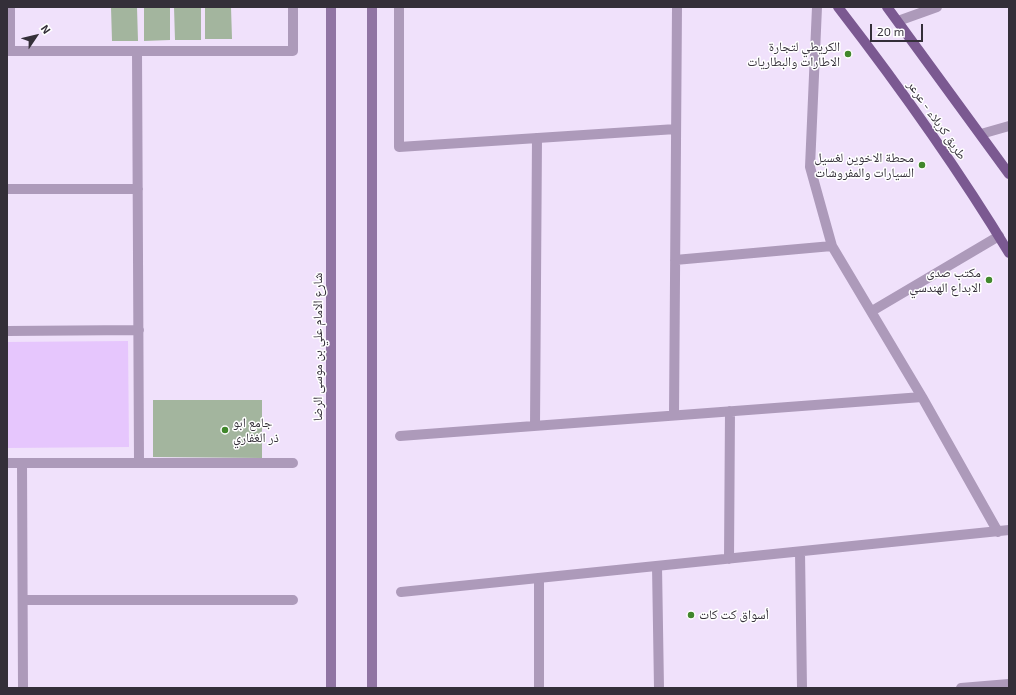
<!DOCTYPE html>
<meta charset="utf-8">
<style>
body{margin:0}
#map{position:relative;width:1016px;height:695px;overflow:hidden;background:#f0e1fb;font-family:"Exo 2",sans-serif}
canvas{display:block}
.frame{position:absolute;inset:0;border:8px solid #342f39;pointer-events:none}
.north{position:absolute;left:16px;top:16px;width:40px;height:40px;-webkit-text-stroke:3px #fff;paint-order:stroke;rotate:55deg;font-size:11px;font-weight:700;line-height:16px;text-align:center;color:#342f39}
.north::after{content:'';display:block;margin:auto;width:14px;height:18px;background:#342f39;clip-path:polygon(50% 0,100% 100%,50% 72%,0 100%)}
.scale{position:absolute;left:870px;top:24px;width:53px;height:18px;box-sizing:border-box;border:2px solid #342f39;border-top:0;padding-left:5px;font-size:12px;line-height:14px;white-space:nowrap;color:#342f39;-webkit-text-stroke:3px #fff;paint-order:stroke}
</style>
<div id="map">
<canvas width="1016" height="695"></canvas>
<div class="frame"></div>
<div class="north">N</div>
<div class="scale">20 m</div>
</div>
<script>
const ctx = document.querySelector('canvas').getContext('2d');
ctx.lineJoin = 'round';
function fill(path, color) {
  ctx.fillStyle = color;
  ctx.fill(path, 'evenodd');
}
function strokePath(path, color, width, dash) {
  ctx.strokeStyle = color;
  ctx.lineWidth = width;
  ctx.lineCap = dash ? 'butt' : 'round';
  ctx.setLineDash(dash || []);
  ctx.stroke(path);
}
function write(font, color, halo, rows, align = 'center') {
  ctx.font = font + ' "Exo 2","Noto Naskh Arabic",sans-serif';
  ctx.lineWidth = 3;
  ctx.setLineDash([]);
  ctx.textBaseline = 'middle';
  ctx.strokeStyle = halo;
  ctx.fillStyle = color;
  for (const [text, x, y, turn = 0] of rows) {
    ctx.save();
    ctx.translate(x, y);
    ctx.rotate((+turn || 0) * Math.PI / 180);
    ctx.textAlign = isNaN(turn) ? turn : align;
    if (halo) ctx.strokeText(text, 0, 0);
    ctx.fillText(text, 0, 0);
    ctx.restore();
  }
}
fill(new Path2D(`
 M128,341L129,447L7,448V342Z`), '#e6c6fd');
fill(new Path2D(`
 M111,7H137L138,41H112Z
 M144,7H170V40L144,41Z
 M174,7H201V40H175Z
 M205,7H231L232,39H205Z
 M153,400H262V458L153,457Z`), '#a3b59e');
strokePath(new Path2D(`
 M10,7V51
 M399,7V147L676,129
 M817,7L810,167L832,246L922,397L998,532
 M898,21L937,7
 M7,51H293V7
 M137,51L139,463
 M981,134L1009,126
 M7,189H138
 M675,260L832,246
 M872,311L999,236
 M7,331L139,330
 M674,415L677,7
 M535,426L537,138
 M400,436L922,397
 M7,463H293
 M22,463L23,688
 M800,552L802,688
 M729,559L730,411
 M657,566L659,688
 M539,578V688
 M401,592L1009,530
 M23,600H293
 M961,688L1009,684`), '#ad9aba', 10);
strokePath(new Path2D(`
 M372,7V688
 M331,688V7`), '#9074a3', 10);
strokePath(new Path2D(`
 M838,7C899,86 957,167 1009,253
 M887,7L1009,174`), '#7b5991', 10);
for (const [x, y, r, color] of [
 [848,54,4,"#41872c"],
 [922,165,4,"#41872c"],
 [989,280,4,"#41872c"],
 [225,430,4,"#41872c"],
 [691,615,4,"#41872c"]
]) {
  const dot = new Path2D();
  dot.arc(x, y, r, 0, 2 * Math.PI);
  ctx.fillStyle = color;
  ctx.fill(dot);
  strokePath(dot, '#fff', 1.5);
}
write('13px', '#342f39', '#fff', [
 ["الكريطي لتجارة",840,47],
 ["الاطارات والبطاريات",840,62],
 ["محطة الاخوين لغسيل",914,158],
 ["السيارات والمفروشات",914,173],
 ["مكتب صدى",981,273],
 ["الابداع الهندسي",981,288],
 ["جامع ابو",233,423,"left"],
 ["ذر الغفاري",233,438,"left"],
 ["أسواق كت كات",699,615,"left"]
], 'right');
write('13px', '#342f39', '#fff', [
 ["طريق كربلاء - عرعر",937,120,55],
 ["شارع الامام علي بن موسى الرضا",318,347,-90]
]);
</script>
